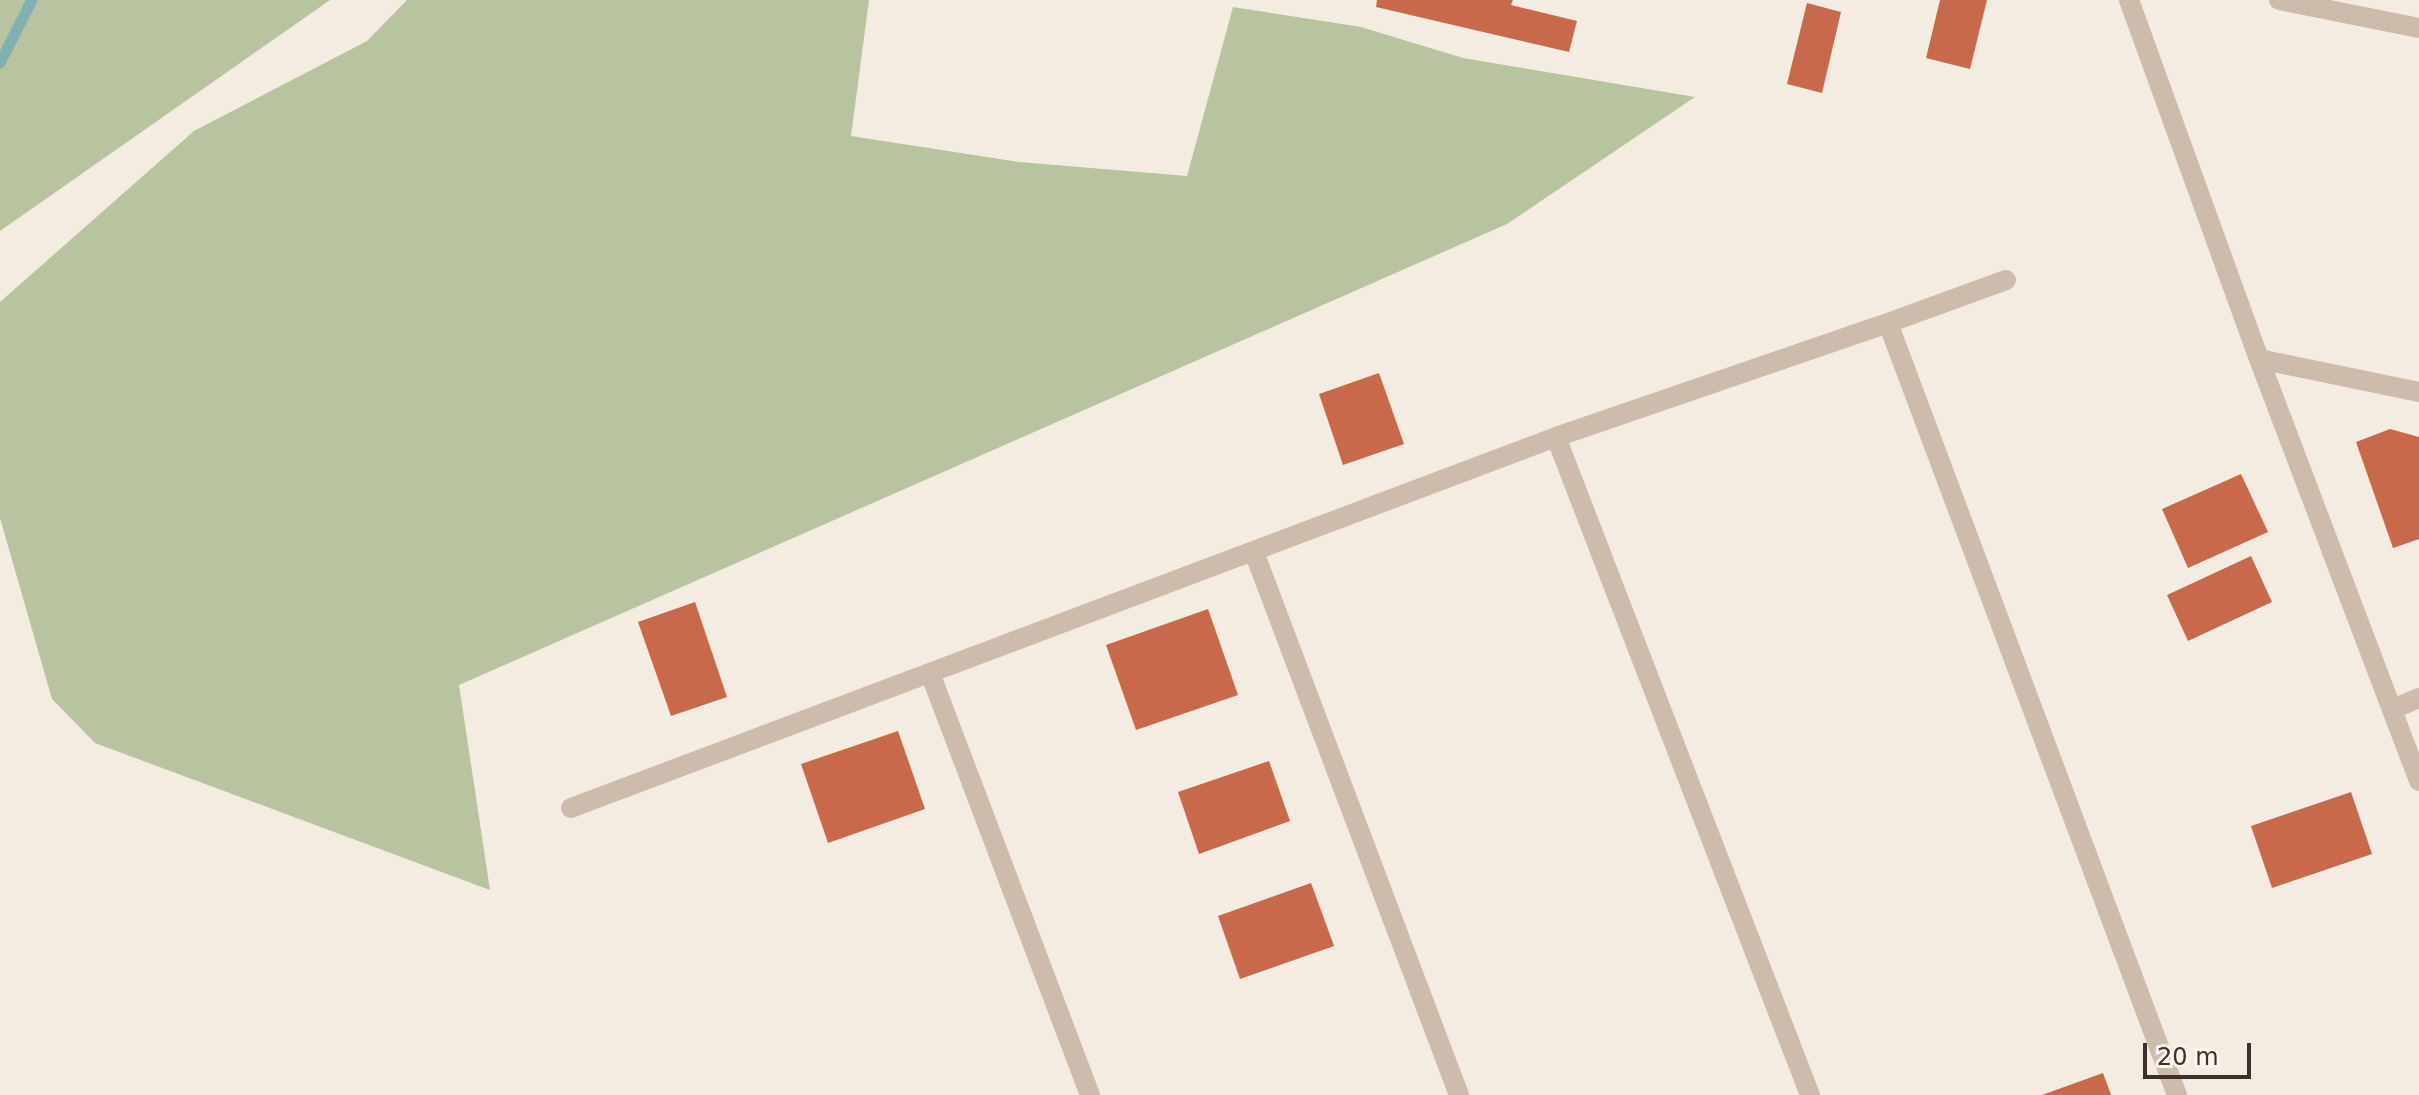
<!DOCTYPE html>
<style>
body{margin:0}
#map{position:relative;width:2419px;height:1095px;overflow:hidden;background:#f4ebe1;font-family:"DejaVu Sans",sans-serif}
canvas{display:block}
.scale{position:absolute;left:2143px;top:1043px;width:108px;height:36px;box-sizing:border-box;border:4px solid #3b302b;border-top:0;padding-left:10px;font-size:24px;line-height:28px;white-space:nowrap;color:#3b302b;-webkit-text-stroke:6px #fbf5ee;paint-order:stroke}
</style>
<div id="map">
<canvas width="2419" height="1095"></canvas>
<div class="scale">20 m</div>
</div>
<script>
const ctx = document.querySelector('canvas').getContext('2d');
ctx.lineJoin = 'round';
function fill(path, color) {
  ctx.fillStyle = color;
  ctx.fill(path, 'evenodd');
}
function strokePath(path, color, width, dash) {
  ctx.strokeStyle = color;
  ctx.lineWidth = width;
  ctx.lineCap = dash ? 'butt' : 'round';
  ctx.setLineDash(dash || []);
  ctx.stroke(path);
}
fill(new Path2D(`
 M0,0H330L0,231Z
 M407,0H869L851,136L1019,162L1187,176L1233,7L1361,27L1463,58L1695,97L1507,224L459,685L490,890L95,743L52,699L0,518V302L194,131L367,41Z`), '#b8c4a0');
strokePath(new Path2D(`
 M0,63L32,0`), '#7fb0b2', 11);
fill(new Path2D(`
 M1377,0H1513L1511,5L1577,21L1569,52L1376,7Z
 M1940,0H1987L1970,69L1926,58Z
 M1807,3L1841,12L1822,93L1787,84Z
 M1379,373L1404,444L1343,465L1319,394Z
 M2390,429L2419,437V539L2393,548L2356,442Z
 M2241,474L2268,532L2188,568L2162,509Z
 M2251,556L2272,602L2188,641L2167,595Z
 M695,602L727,697L671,716L638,622Z
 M1208,609L1238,695L1136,730L1106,645Z
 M898,731L925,809L828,843L801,764Z
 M1269,761L1290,821L1199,854L1178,792Z
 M2351,792L2372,854L2272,888L2251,826Z
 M1311,883L1334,946L1240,979L1218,916Z
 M2103,1073L2111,1095H2042Z`), '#c8694b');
strokePath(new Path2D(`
 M2129,0L2259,359L2419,781
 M2279,0L2419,28
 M1888,323L2177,1095
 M2259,359L2419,392
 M1556,437L1810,1095
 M1254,552L1459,1095
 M930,673L1090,1095
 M2393,709L2419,698
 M571,808L1556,437L1888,323L2006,280`), '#cdbbac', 20);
</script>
